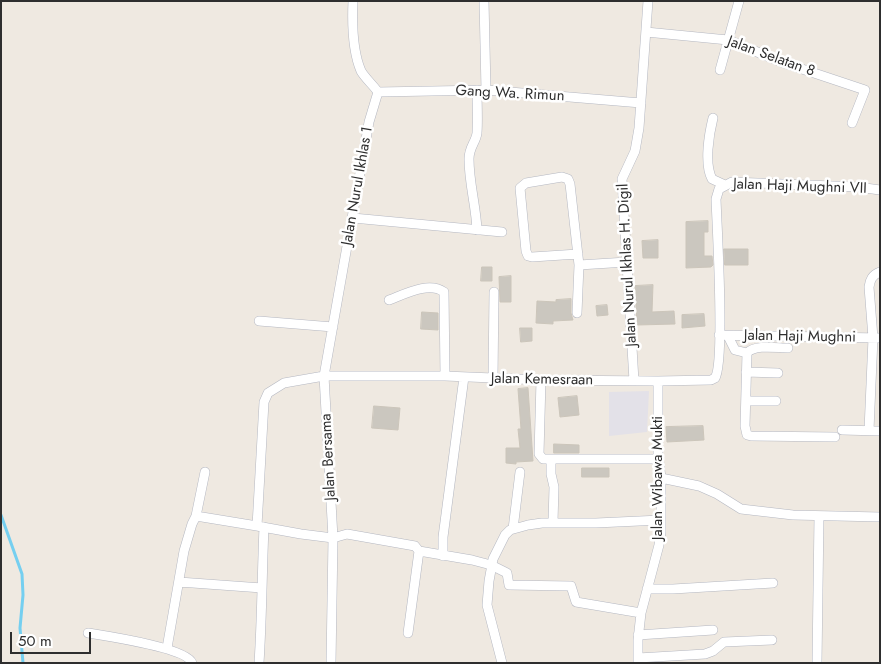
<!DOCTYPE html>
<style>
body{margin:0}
#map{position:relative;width:881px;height:664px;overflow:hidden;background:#efe9e1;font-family:Jost,sans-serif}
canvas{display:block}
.frame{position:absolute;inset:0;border:2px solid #2e2e2e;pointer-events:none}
.scale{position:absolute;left:10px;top:632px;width:81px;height:22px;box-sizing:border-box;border:2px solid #2e2e2e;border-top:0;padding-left:6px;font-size:15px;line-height:18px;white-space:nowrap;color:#2e2e2e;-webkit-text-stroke:4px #fff;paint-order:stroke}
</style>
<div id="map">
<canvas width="881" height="664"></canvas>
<div class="frame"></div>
<div class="scale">50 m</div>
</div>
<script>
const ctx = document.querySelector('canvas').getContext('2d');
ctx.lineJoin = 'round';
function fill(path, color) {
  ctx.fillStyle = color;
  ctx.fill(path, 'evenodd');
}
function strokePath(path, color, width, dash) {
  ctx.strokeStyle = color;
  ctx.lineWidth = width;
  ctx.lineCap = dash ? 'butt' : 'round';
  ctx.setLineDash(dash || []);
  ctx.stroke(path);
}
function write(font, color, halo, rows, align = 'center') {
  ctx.font = font + ' Jost,sans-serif';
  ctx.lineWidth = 5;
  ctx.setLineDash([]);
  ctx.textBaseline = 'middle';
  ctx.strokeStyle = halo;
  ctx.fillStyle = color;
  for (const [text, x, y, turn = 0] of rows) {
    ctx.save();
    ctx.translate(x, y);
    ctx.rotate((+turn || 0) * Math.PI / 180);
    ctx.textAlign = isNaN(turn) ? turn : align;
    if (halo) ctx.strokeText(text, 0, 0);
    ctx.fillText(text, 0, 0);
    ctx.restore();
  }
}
fill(new Path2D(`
 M649,391L647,432L609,436V392Z`), '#e3e1e8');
strokePath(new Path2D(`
 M1,515L22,574L23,595L20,628L23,663`), '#75cff0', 3);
const building = new Path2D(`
 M708,221V232H704V256H712L713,265L711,267L686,268V222Z
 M658,240V258H643L642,241Z
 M724,249H748V265H725Z
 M482,267H492V281H481Z
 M511,276V302H500L499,277Z
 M653,285L652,312L674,311L675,324L637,325L635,286Z
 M571,299V313L573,320L553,321V324L536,323L537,301L556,302V300Z
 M607,305L608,315L597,316L596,306Z
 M422,312L438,313V330L421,329Z
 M704,314L705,326L682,328V315Z
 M520,328H532V341L521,342Z
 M528,388L533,461L516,462V464L506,463V448H520L518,429H521L518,389Z
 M577,396L579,415L560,417L558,398Z
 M374,406L400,408L398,430L372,428Z
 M703,426L704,440L667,442L666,427Z
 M554,444L579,445V453H554Z
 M582,468H609V477H582Z`);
fill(building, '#cbc7bf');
strokePath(building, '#cbc5ba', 1);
const street = new Path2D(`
 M484,1L486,90
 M646,32L728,40L784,63L865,90L852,123
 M720,70L739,1
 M378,92L486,90L641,103
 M713,118C709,134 704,164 712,179L725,185
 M353,218L502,232
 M477,230C476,206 469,183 469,159C469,147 476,142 477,133C478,119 477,104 477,90
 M578,254L532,257L528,256L526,251L520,188L526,183L562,177L568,179L570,184L579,265L627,262
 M389,300C405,294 429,281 444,292L445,376
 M577,313L579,265
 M259,321L333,327
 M719,335L880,338
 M728,336L735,350L747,353
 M788,348C777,348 755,344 747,353L745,426L747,435L751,436L835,437
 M746,372L778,373
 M493,379L494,292
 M541,380L539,454L543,459H658
 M634,381L622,179L635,151L639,128L648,1
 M746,401H776
 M842,430L880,431
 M869,430L873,338L869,287C870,280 872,275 880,272
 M551,459V474L554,487L553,522
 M661,478L699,486L717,494L741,509L793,515L880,517
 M196,516L257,526
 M513,529L520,472
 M443,556V537L464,377
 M179,582L262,588
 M647,589H673L773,583
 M641,613L576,602L571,586L509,585L507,573L491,565L472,560L419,551L415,546L347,534L333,538L301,534L257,526L264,402L268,393L284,383L324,376H445L541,380L658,381L711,380L715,378C725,363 717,226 716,199L719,189L732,182L858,187L880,190
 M88,633C106,636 187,648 192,663
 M408,633L419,551
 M638,635L713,630
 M167,648L184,551L192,524L196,516L205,472
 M638,658L705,654L713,651L724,642L772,640
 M259,663C262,618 262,573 264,527
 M331,663L333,538L324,376L369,122L378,92C373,85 365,78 361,71C352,50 352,23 353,1
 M502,663L487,605L489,581L493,559L505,535L510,530L528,525L542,523H596L661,520
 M638,663V640L641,613L659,545L661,532V478L658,454V381
 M817,663L819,516`);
strokePath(street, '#b4b7c1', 10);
strokePath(street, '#fff', 9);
write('15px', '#2e2e2e', '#fff', [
 ["Jalan Selatan 8",771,57,20],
 ["Gang Wa. Rimun",510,94,3],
 ["Jalan Nurul Ikhlas 1",358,186,-80],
 ["Jalan Haji Mughni VII",800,187,2],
 ["Jalan Nurul Ikhlas H. Digil",628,265,-93],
 ["Jalan Haji Mughni",800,337,1],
 ["Jalan Kemesraan",542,380,1],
 ["Jalan Bersama",329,457,-93],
 ["Jalan Wibawa Mukti",658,478,-90]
]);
</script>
